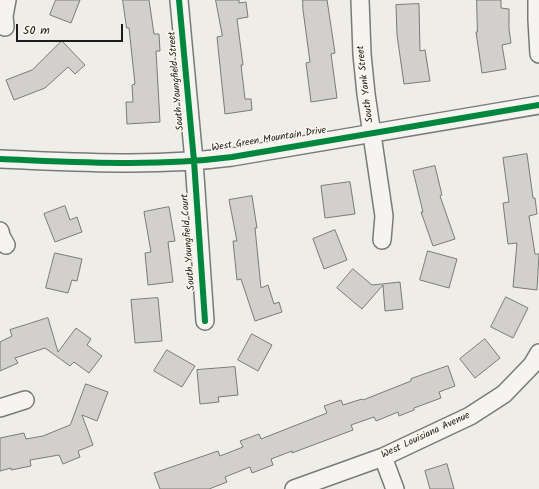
<!DOCTYPE html>
<style>
body{margin:0}
#map{position:relative;width:539px;height:489px;overflow:hidden;background:#eeede8;font-family:Kalam,sans-serif}
canvas{display:block}
.scale{position:absolute;left:16px;top:24px;width:107px;height:18px;box-sizing:border-box;border:2px solid #1c1c1c;border-top:0;padding-left:5px;font-size:12px;line-height:14px;white-space:nowrap;color:#1c1c1c;-webkit-text-stroke:3px #fbf7ec;paint-order:stroke}
</style>
<div id="map">
<canvas width="539" height="489"></canvas>
<div class="scale">50 m</div>
</div>
<script>
const ctx = document.querySelector('canvas').getContext('2d');
ctx.lineJoin = 'round';
function fill(path, color) {
  ctx.fillStyle = color;
  ctx.fill(path, 'evenodd');
}
function strokePath(path, color, width, dash) {
  ctx.strokeStyle = color;
  ctx.lineWidth = width;
  ctx.lineCap = dash ? 'butt' : 'round';
  ctx.setLineDash(dash || []);
  ctx.stroke(path);
}
function write(font, color, halo, rows, align = 'center') {
  ctx.font = font + ' Kalam,sans-serif';
  ctx.lineWidth = 3;
  ctx.setLineDash([]);
  ctx.textBaseline = 'middle';
  ctx.strokeStyle = halo;
  ctx.fillStyle = color;
  for (const [text, x, y, turn = 0] of rows) {
    ctx.save();
    ctx.translate(x, y);
    ctx.rotate((+turn || 0) * Math.PI / 180);
    ctx.textAlign = isNaN(turn) ? turn : align;
    if (halo) ctx.strokeText(text, 0, 0);
    ctx.fillText(text, 0, 0);
    ctx.restore();
  }
}
const building = new Path2D(`
 M56,0H80L71,23L50,15Z
 M123,0H149L154,34H159L160,51H156L160,122L127,124L126,102H133L132,85L135,84L129,28H127Z
 M216,0H239V3L246,2L248,17L237,19L243,65H241L245,99H251L252,110L225,114L217,37L222,36Z
 M303,0H327L335,53L331,54L337,98L311,102L306,63L310,62L303,10Z
 M477,0H501V8L509,9V29L511,43L502,45L506,69L482,73L476,32H477Z
 M419,4L420,51L425,50L430,81L404,84L397,35L396,5Z
 M62,41L85,65L75,74L68,67L45,88L14,100L6,80L32,70Z
 M527,154L533,198H535L537,214L529,216L535,254H539L537,290L513,287L517,243L508,244L503,203L509,202L503,158Z
 M435,166L442,195L440,196L455,239L433,246L421,212H423L413,171Z
 M350,182L355,214L325,218L321,186Z
 M252,196L257,228H255L261,288L268,285L274,304L279,302L282,312L255,321L241,279L237,280L233,241H237L229,200Z
 M65,206L70,220L77,217L82,232L55,242L44,214Z
 M169,207L175,241L168,242L173,282L148,285L145,253L151,252L144,212Z
 M335,230L347,260L324,269L313,239Z
 M428,251L457,259L449,288L420,280Z
 M55,253L82,259L77,281L72,280L68,293L46,288Z
 M353,269L372,285L400,282L403,309L385,311L383,285L362,309L337,288Z
 M506,297L528,308L513,338L491,327Z
 M158,298L162,341L135,343L131,300Z
 M48,318L58,352L76,328L91,339L87,345L102,356L89,373L74,362L70,366L45,348L15,358L18,363L0,371V342L12,336L10,330Z
 M252,334L272,345L258,371L238,360Z
 M485,339L500,358L475,378L460,359Z
 M167,350L195,366L182,387L154,371Z
 M448,366L455,386L439,392L441,398L414,408V410L399,416L398,412L376,421L374,417L351,425L353,430L292,453V451L271,459L273,465L252,473L250,467L225,477L227,482L209,489H160L154,473L218,451L220,456L243,447L240,441L259,434L261,439L327,413L324,406L341,400L343,405L362,399L363,400L411,381V379Z
 M235,367L238,395L218,397L219,402L200,404L197,370Z
 M86,384L108,392L97,421L82,415L93,445L78,451L80,457L63,464L59,455L30,460L31,466L11,470V468L0,471V438L24,433L26,439L43,436L70,425Z
 M447,464L454,489H430L425,471Z`);
fill(building, '#d1d0cc');
strokePath(building, '#7a7a78', 1);
const minor = new Path2D(`
 M179,0L194,161L205,321
 M360,0L362,54L366,94L384,216L382,240
 M537,0V20L539,54
 M5,27L4,16L7,0
 M0,159C78,162 154,167 232,157L539,105
 M0,231L1,236L6,245
 M0,408L25,400
 M383,457L395,489
 M294,489L383,457L470,416L504,394L532,365L539,353`);
strokePath(minor, '#7a7a78', 20);
strokePath(minor, '#f5f4f0', 17);
strokePath(new Path2D(`
 M179,0L194,161L205,321
 M0,159C78,162 154,167 232,157L539,105`), '#00873e', 6);
write('10px', '#1c1c1c', '#fbf7ec', [
 ["South Youngfield Street",177,81,-95],
 ["South Yank Street",366,84,-97],
 ["West Green Mountain Drive",269,140,-9],
 ["South Youngfield Court",189,242,-94],
 ["West Louisiana Avenue",426,436,-25]
]);
</script>
